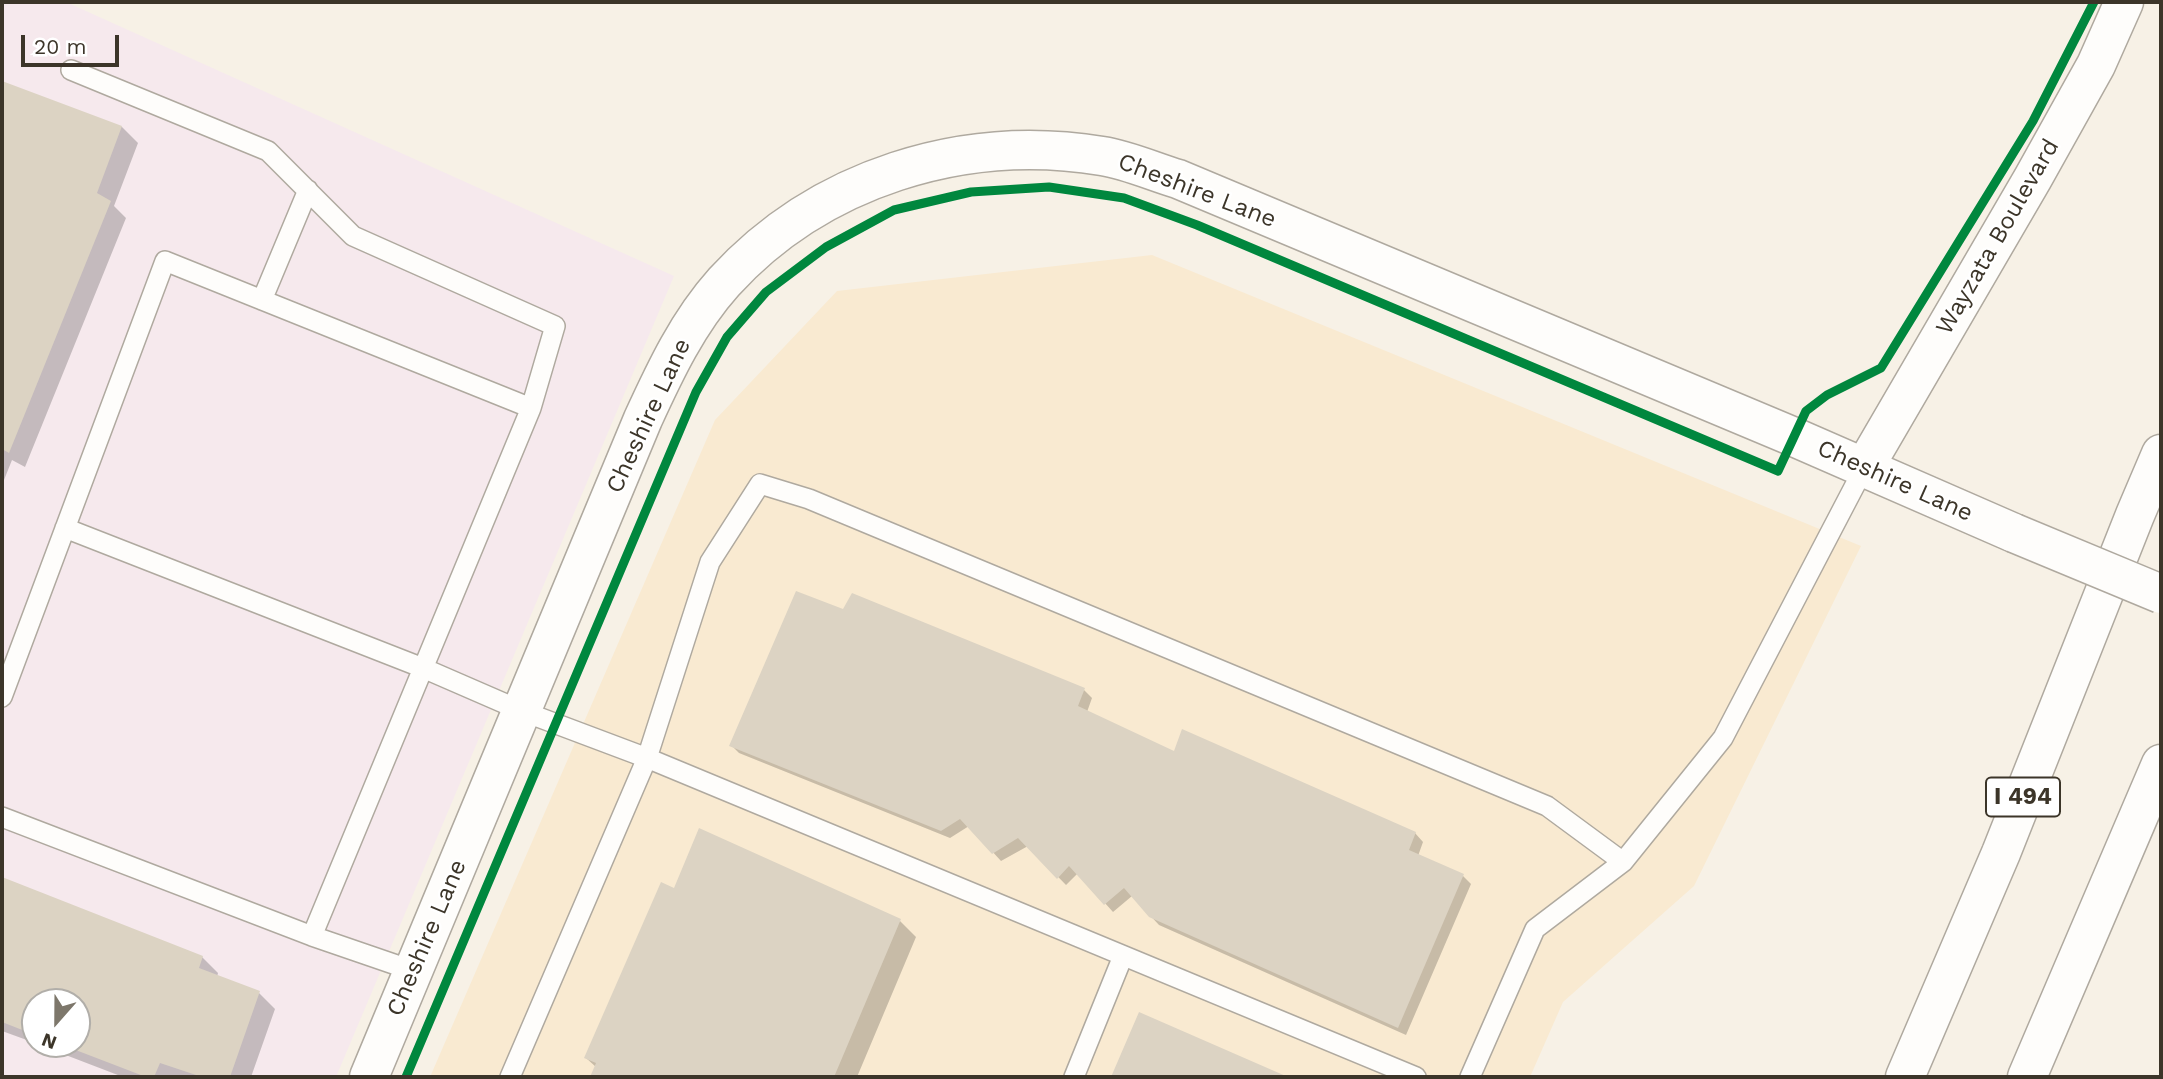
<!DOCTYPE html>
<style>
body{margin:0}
#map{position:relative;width:2163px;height:1079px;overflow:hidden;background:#f7f1e6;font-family:"Work Sans",sans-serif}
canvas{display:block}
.frame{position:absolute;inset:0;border:4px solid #3c3529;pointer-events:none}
.north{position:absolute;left:21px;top:988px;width:70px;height:70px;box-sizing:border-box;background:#fff;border:2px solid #b1aea9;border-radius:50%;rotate:201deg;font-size:19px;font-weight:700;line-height:28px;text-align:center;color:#3c3529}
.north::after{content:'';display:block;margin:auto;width:24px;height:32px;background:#7d776b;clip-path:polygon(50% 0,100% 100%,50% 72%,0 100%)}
.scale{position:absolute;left:21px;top:35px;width:98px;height:32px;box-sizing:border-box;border:4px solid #3c3529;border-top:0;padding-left:9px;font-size:21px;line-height:24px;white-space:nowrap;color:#3c3529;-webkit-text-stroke:5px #fff;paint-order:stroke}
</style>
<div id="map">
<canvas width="2163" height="1079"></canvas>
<div class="frame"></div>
<div class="north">N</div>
<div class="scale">20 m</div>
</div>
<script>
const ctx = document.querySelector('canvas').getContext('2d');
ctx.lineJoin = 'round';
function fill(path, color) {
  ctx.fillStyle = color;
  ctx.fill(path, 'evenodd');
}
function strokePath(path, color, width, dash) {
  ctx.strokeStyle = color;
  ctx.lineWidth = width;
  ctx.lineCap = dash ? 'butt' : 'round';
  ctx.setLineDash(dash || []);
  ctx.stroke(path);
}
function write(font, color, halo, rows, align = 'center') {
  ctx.font = font + ' "Work Sans",sans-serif';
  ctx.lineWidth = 5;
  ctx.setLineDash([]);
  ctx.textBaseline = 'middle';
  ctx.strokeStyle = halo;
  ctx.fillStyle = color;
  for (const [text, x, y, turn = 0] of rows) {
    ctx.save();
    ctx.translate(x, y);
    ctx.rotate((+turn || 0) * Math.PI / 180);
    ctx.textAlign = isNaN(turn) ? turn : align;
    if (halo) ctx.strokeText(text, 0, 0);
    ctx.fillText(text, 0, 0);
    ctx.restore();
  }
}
fill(new Path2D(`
 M2,2H66L674,276L336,1077H2ZM35,1002H77V1044H35Z`), '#f6e9ed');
fill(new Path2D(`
 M1152,255L1861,546L1694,886L1563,1002L1530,1077H430L715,420L837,291Z`), '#f9ead1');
fill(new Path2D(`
 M2,83L122,127L138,143L114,206L126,218L25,467L12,460L2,485Z
 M844,611L1084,690L1092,698L1087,712L1175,753L1415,833L1423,842L1418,856L1463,876L1471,884L1406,1035L1159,925L1132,896L1113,912L1078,873L1066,885L1028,846L1001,861L969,826L950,838L739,753L731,745Z
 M2,878L202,957L218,973L217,977L259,993L275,1009L251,1077H123L37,1044H77V1002H35V1043L2,1031Z
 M675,890L900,921L916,937L857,1077H592L596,1067L586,1058Z
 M1139,1014L1283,1077H1113Z`), '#0003');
fill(new Path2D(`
 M2,81L122,126L97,193L111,201L9,453L2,449Z
 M796,591L843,609L852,593L1085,688L1078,706L1174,751L1182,729L1416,832L1409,850L1464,874L1398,1028L1149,917L1124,888L1104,905L1069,866L1057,879L1018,838L992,854L960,819L941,831L729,746Z
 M699,828L901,919L834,1077H590L596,1063L584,1058L661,882L674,888Z
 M2,877L203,956L199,968L260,991L230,1077H202L160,1063L154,1077H146L60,1044H77V1002H35V1035L2,1022Z
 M1139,1012L1288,1077H1111Z`), '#dcd3c3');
const lane = new Path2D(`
 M71,70L268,151L353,236L555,326L531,408
 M262,300L308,190
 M65,528L423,668L522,711L647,758L1416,1077
 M2,697L165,261L531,408L312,936
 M2,817L312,936L414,971
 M1623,862L1723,738L1864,468
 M510,1077L647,758L710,562L760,484L809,499L1547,806L1623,862L1535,929L1470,1077
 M1074,1077L1123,956`);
const secondary = new Path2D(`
 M1864,468L2033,178L2096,65L2124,2
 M369,1077L643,419C665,371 688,322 724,282C819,178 963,133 1102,156C1128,160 1154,172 1178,179L1794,437L2014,533`);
const highway = new Path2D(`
 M1905,1077L2001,853L2135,515L2161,454
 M2027,1077L2161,764`);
strokePath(lane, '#afa99f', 22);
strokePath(secondary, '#afa99f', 41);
strokePath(highway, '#afa99f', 41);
strokePath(lane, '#fefdfb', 19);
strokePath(secondary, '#fefdfb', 38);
strokePath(highway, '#fefdfb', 38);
const secondaryBridge = new Path2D(`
 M2014,533L2161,594`);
strokePath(secondaryBridge, '#afa99f', 41, []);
strokePath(secondaryBridge, '#fefdfb', 38);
strokePath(new Path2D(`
 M406,1077L696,392L727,337L766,292L826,247L894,210L971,192L1049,187L1124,198L1197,225L1778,471L1806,411L1827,395L1881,368L2033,121L2094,2`), '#00873e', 9);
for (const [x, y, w] of [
 [2023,797,74]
]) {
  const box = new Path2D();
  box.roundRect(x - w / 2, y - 19.5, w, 39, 5);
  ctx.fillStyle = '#fff';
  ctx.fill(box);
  strokePath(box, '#3c3529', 2);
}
write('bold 23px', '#3c3529', null, [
 ["I 494",2023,797]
]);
write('24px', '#3c3529', '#fff', [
 ["Cheshire Lane",1197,191,21],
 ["Wayzata Boulevard",1998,237,-60],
 ["Cheshire Lane",649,416,-65],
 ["Cheshire Lane",1895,481,24],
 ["Cheshire Lane",427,938,-67]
]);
</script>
